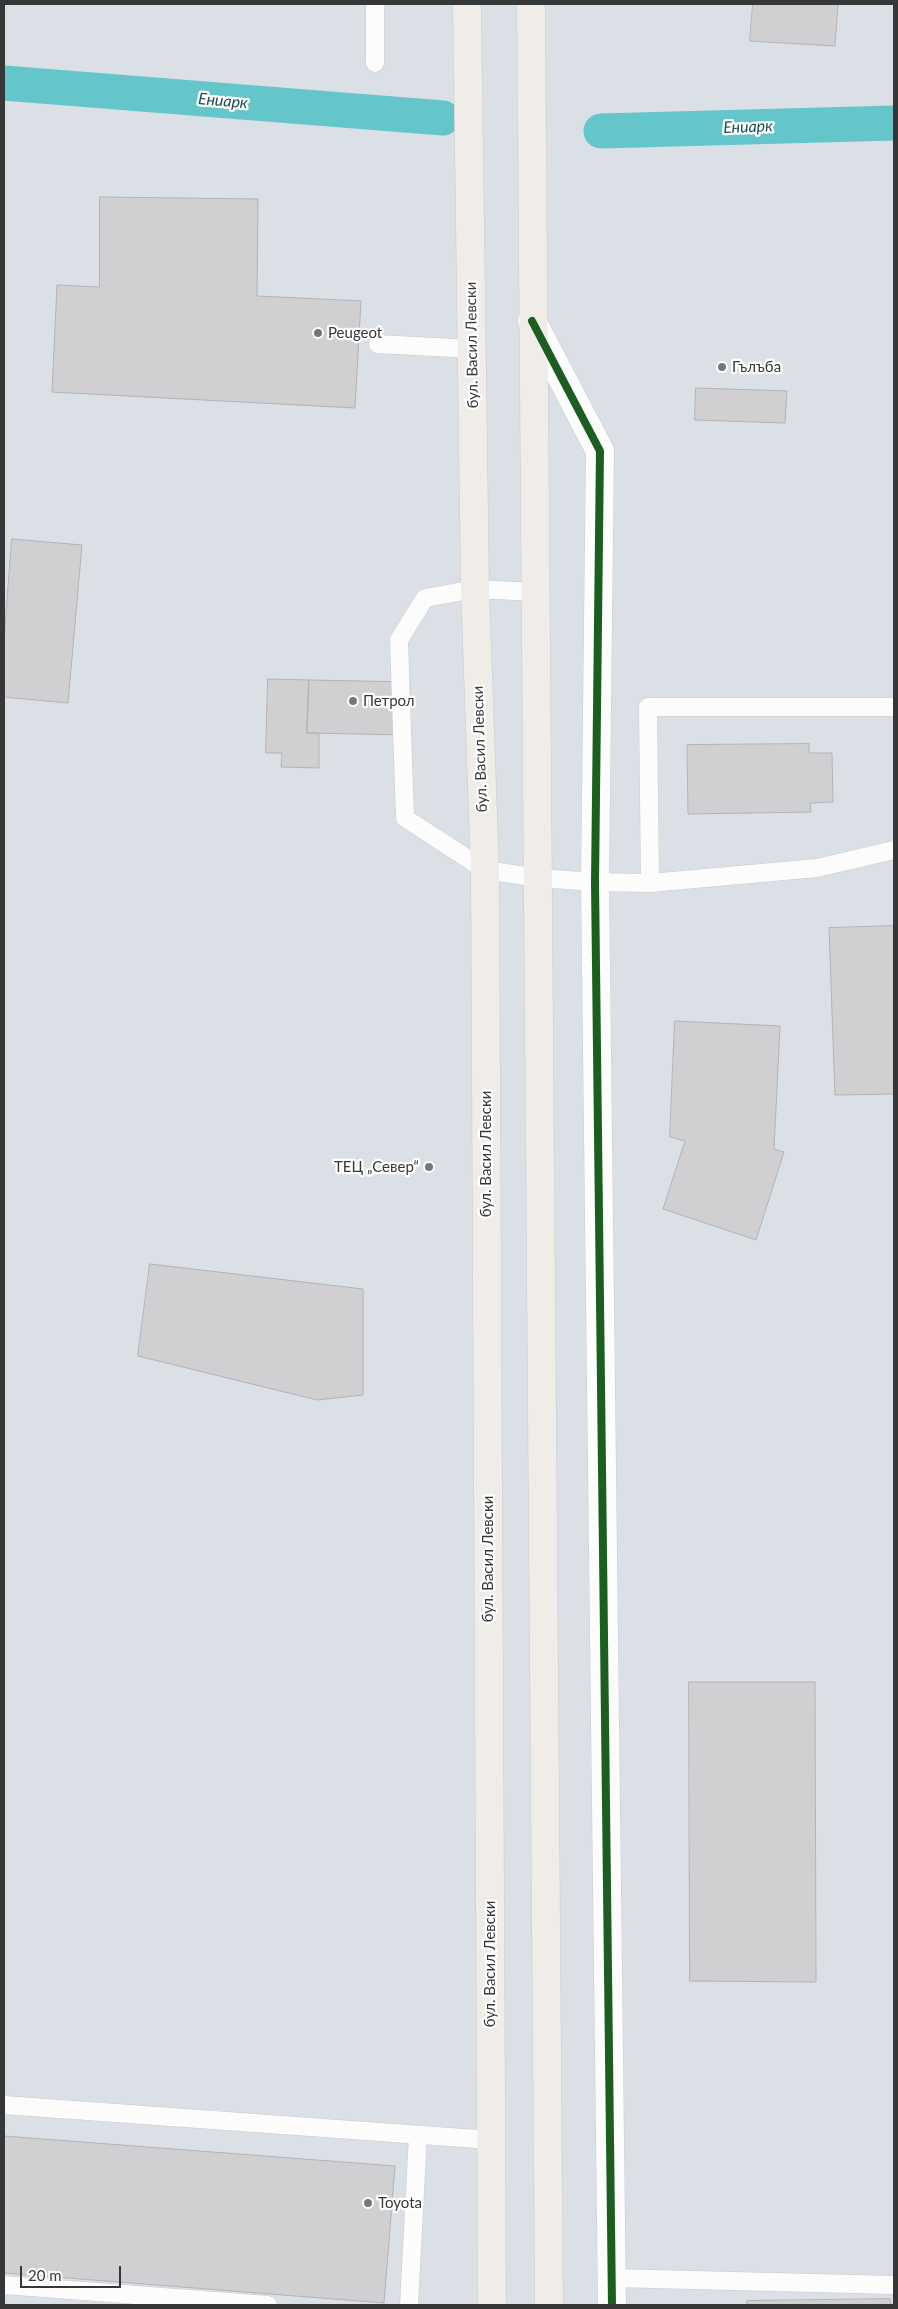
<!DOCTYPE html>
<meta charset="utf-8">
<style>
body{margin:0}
#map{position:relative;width:898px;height:2309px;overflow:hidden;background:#eceef0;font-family:Lato,sans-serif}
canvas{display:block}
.frame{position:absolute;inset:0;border:5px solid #363739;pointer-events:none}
.scale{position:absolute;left:20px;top:2266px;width:101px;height:22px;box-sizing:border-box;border:2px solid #363739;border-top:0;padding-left:6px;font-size:15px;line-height:18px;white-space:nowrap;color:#363739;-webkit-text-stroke:4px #fff;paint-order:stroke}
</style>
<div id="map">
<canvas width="898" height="2309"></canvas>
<div class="frame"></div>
<div class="scale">20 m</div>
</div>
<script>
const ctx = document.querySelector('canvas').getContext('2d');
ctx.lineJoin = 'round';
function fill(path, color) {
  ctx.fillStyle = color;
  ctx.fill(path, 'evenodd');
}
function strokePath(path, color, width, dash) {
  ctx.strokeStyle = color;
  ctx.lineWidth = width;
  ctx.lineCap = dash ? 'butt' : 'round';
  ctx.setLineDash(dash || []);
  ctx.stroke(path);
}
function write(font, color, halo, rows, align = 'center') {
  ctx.font = font + ' Lato,sans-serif';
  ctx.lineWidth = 4.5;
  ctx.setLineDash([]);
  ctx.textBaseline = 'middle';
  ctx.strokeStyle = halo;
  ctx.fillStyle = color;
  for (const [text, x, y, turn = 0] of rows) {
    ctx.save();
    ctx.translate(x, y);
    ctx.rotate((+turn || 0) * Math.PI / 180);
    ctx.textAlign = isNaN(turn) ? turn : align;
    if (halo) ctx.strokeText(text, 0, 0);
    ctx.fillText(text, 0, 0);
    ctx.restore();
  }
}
fill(new Path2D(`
 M4,4H894V2305H4Z`), '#dae0e5');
strokePath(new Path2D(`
 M4,83L443,118
 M601,131L894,123`), '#64c5ca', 35);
const building = new Path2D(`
 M753,4H838L835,46L750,41Z
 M100,197L258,199L257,296L361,301L355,408L52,392L57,285L99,287Z
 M696,388L787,391L785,423L695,420Z
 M12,539L82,545L68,703L4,697V640Z
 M268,679L309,680L307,733H319V768L281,767L282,753H266Z
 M309,680L410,682L409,735L307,733Z
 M809,744V753H832L833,802L810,803L811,812L688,814L687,745Z
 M894,926V1094L835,1095L829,928Z
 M675,1021L780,1026L774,1149L784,1152L756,1240L663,1209L685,1141L670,1137Z
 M150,1264L363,1289V1395L317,1400L138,1356Z
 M689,1682H815L816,1982L690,1981Z
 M4,2136L395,2166L384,2303L4,2273Z
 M890,2299L891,2305H747V2301Z`);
fill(building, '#d0d0d2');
strokePath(building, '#b3b4b5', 1);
const lane = new Path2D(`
 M375,4V63
 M378,344L472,349
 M535,592L475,589L425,598L399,640L405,818L485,870L539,878L595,882L650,883L817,868L894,850
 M650,883L648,707H894
 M4,2105L491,2140
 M612,2278L894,2285
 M4,2285L268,2305
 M409,2305L418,2135`);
const street = new Path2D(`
 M532,321L600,451L595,882L612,2305`);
const primary = new Path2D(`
 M467,4L475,589L485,870L492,2305
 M531,4L549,2305`);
strokePath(lane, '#cacccd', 19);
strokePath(street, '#cacccd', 29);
strokePath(primary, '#c8c9ca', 29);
strokePath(lane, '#fcfcfd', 18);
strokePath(street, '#fcfcfd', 28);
strokePath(primary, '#f0ede9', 28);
strokePath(new Path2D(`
 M532,321L600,451L595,882L612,2305`), '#1b5e20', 8);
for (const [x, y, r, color] of [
 [318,333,5,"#767779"],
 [722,367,5,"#767779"],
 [353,701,5,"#767779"],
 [429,1167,5,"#767779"],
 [368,2203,5,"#767779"]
]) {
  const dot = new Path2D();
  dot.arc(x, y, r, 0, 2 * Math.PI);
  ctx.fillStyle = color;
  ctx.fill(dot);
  strokePath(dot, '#fff', 2);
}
write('15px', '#363739', '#fff', [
 ["Peugeot",328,333],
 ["Гълъба",732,367],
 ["Петрол",363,701],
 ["ТЕЦ „Север“",419,1167,"right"],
 ["Toyota",378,2203]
], 'left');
write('15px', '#363739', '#fff', [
 ["бул. Васил Левски",472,345,-91],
 ["бул. Васил Левски",480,749,-92],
 ["бул. Васил Левски",486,1154,-90],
 ["бул. Васил Левски",488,1559,-90],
 ["бул. Васил Левски",490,1964,-90]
]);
write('italic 16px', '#154d50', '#fff', [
 ["Ениарк",223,101,5],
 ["Ениарк",748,127,-2]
]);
</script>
